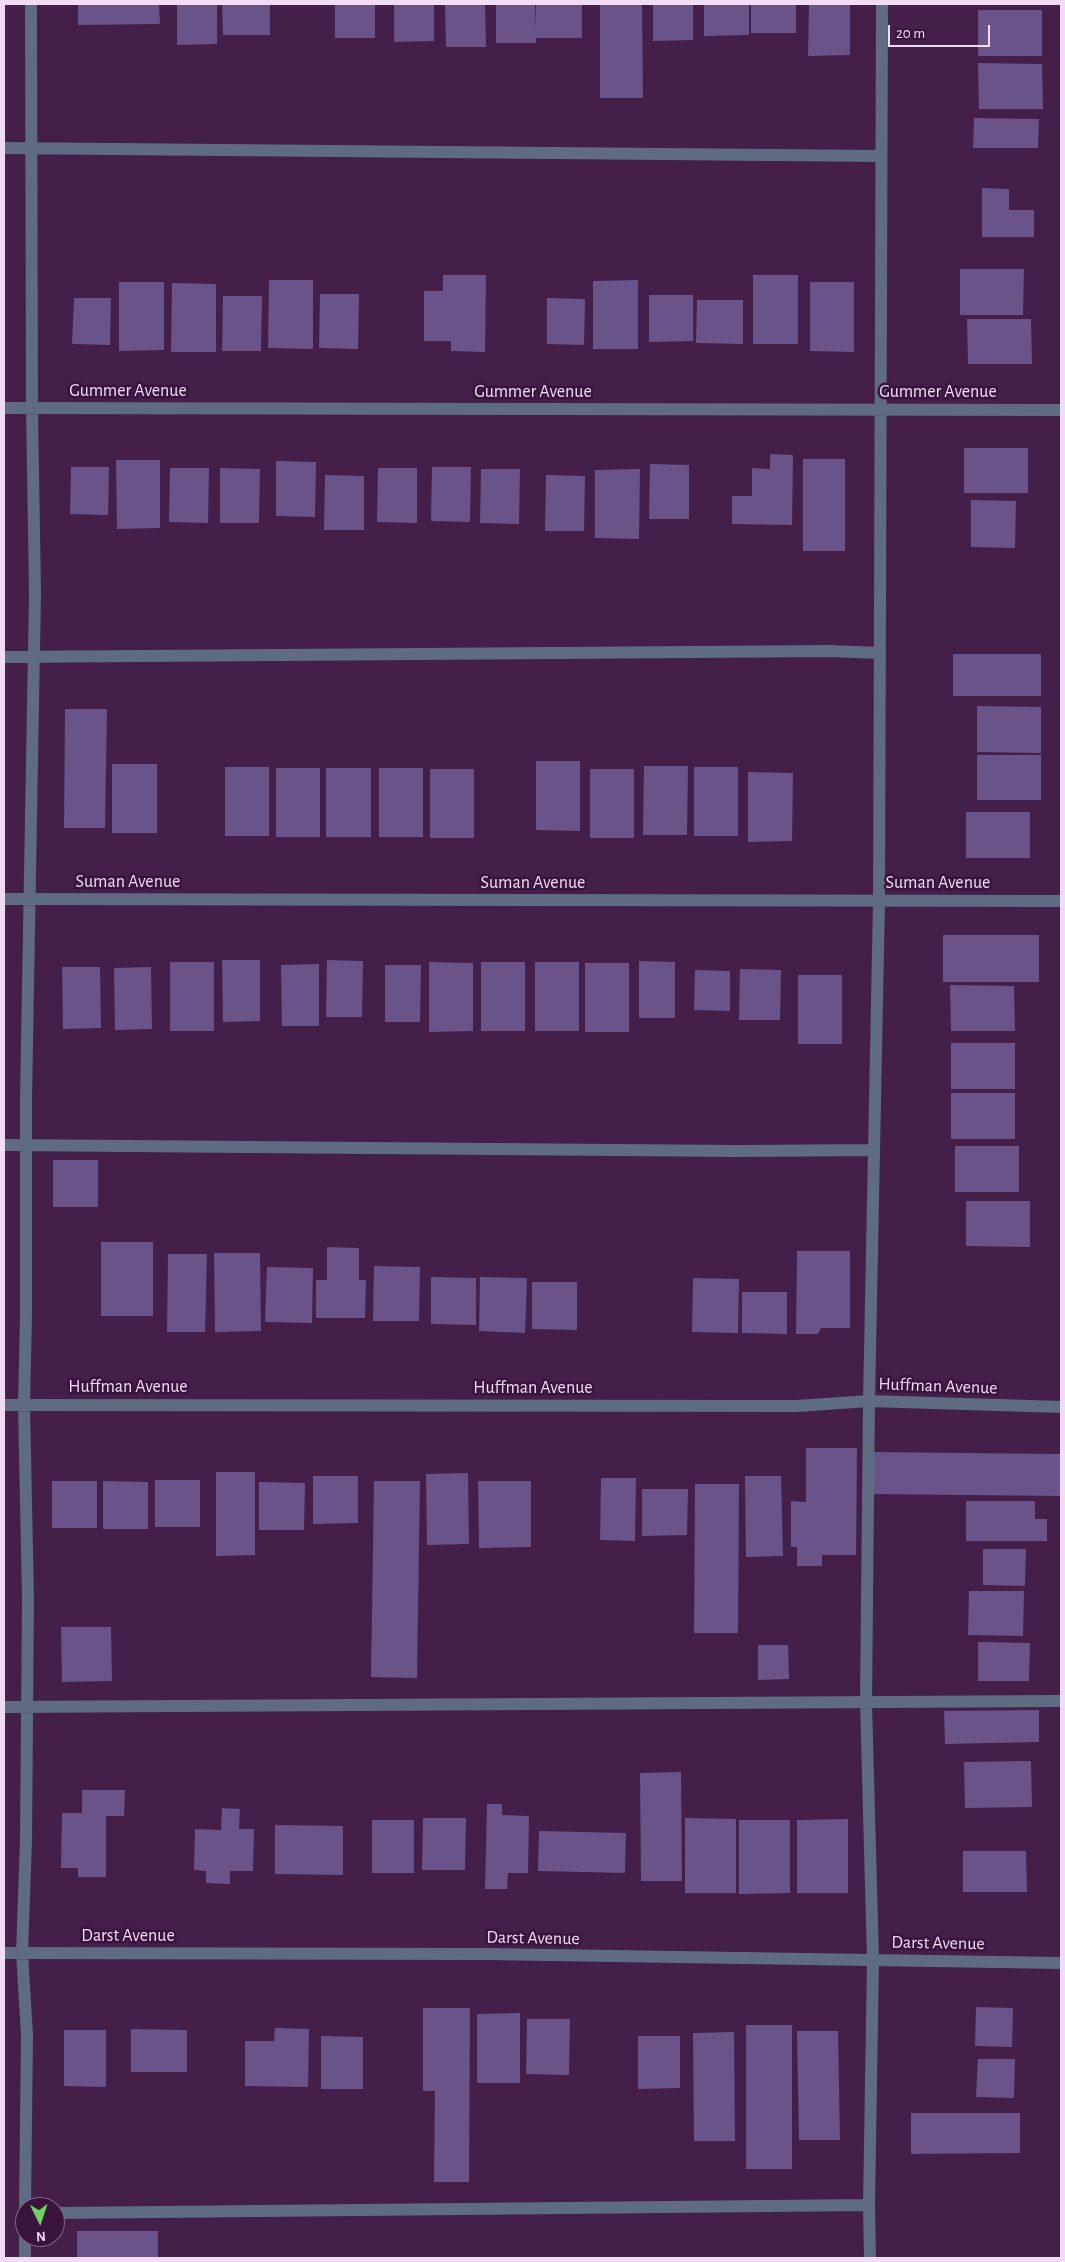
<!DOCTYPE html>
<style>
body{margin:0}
#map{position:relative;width:1065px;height:2262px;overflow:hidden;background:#431f49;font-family:"Alegreya Sans",sans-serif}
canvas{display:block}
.frame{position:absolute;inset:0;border:5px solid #f2dbf5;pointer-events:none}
.north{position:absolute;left:15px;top:2197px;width:50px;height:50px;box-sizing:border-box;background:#39143e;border:1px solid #836487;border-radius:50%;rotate:176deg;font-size:14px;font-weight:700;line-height:20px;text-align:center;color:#f2dbf5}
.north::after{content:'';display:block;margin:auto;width:18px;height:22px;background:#6cd362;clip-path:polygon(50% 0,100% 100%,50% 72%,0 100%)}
.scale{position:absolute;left:888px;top:25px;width:102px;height:22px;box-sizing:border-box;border:2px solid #f2dbf5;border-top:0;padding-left:6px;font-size:15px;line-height:18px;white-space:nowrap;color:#f2dbf5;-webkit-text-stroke:4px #39143e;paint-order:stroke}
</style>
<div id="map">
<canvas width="1065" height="2262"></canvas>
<div class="frame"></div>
<div class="north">N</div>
<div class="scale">20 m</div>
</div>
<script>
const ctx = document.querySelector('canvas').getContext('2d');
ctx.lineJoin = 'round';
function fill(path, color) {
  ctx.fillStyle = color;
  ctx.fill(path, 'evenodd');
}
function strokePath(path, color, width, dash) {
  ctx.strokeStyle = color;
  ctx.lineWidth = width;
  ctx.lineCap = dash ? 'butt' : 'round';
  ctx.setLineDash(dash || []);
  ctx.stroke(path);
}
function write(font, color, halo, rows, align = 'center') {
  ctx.font = font + ' "Alegreya Sans",sans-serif';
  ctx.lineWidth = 5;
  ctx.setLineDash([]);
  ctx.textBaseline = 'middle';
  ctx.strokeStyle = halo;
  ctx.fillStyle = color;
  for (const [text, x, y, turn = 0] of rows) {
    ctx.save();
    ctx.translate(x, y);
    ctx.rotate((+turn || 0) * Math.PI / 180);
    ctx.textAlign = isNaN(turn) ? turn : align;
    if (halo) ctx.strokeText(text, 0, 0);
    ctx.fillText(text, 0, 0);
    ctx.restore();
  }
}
fill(new Path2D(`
 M78,4H159L160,24L78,25Z
 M177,4H217V44L177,45Z
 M222,4H270V35H223Z
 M335,4H375V38H335Z
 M394,4H434V41L394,42Z
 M445,4H485L486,47H446Z
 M496,4H535L536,29V4H582V38H536V43H496Z
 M600,4H642L643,98H600Z
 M653,4H693V40L653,41Z
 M704,4H749V35L704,36Z
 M751,4H796V33H751Z
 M809,4H850V55L808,56Z
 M978,10H1042V56H978Z
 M978,63L1042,64L1043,109H979Z
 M974,118L1039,119L1038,148H973Z
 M982,188L1009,189V210H1034V237H982Z
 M960,269H1024L1023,315H960Z
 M443,275H486L485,352L451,351V341H424V291H443Z
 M753,275H798V344H753Z
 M269,280H313V349L268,348Z
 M638,280V349H593V281Z
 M119,282H164V350L119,351Z
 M810,282H854V352L810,351Z
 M172,283L216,284V352H171Z
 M320,294H359L358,349L319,348Z
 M649,295H693V341L649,342Z
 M223,296H262L261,351H222Z
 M74,298H111L110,345L72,344Z
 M547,298L585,299L584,345L547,344Z
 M697,300H743V344L696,343Z
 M967,319H1031L1032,364H968Z
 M964,448H1028V493H964Z
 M770,454L793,455L792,525L732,524V496H752V468L770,469Z
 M803,459H845V551H803Z
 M116,460H160V528L117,529Z
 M276,461L316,462L315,517L276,516Z
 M650,464L689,465V519H649Z
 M71,467H109L108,515L70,514Z
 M432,467H471L470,522L431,521Z
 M170,468H209L208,523L169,522Z
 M220,468L260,469L259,523H220Z
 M378,468H417V523L377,522Z
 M481,469H520L519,524L480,523Z
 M640,469L639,539L595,538V470Z
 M325,475L364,476V530H324Z
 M546,475L585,476L584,531H545Z
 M971,500L1016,501L1015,548L971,547Z
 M953,654H1041V696H953Z
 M977,706L1041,707V753L977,752Z
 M65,709H107L105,828H64Z
 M977,755H1041V800H977Z
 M536,761H580V831L536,830Z
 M112,764H157V833H112Z
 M644,766H688L687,835H643Z
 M225,767H269V836H225Z
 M694,767H738V836H694Z
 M276,768H320V837H276Z
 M326,768H371V837H326Z
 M379,768H423V837H379Z
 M430,769H474V838H430Z
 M590,769H634V838H590Z
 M748,772L793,773L792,841L748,842Z
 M966,812H1030V858H966Z
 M943,935H1039V982H943Z
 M222,960H260V1021L223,1022Z
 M327,960L363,961L362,1017H326Z
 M639,961L675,962V1018H639Z
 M170,962H214V1031H170Z
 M429,962L473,963V1031L429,1032Z
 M481,962H525V1031H481Z
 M535,962H579V1031H535Z
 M585,963H629V1032H585Z
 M319,964V1026H282L281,965Z
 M385,965H421L420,1022H385Z
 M62,967H100L101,1028L63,1029Z
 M151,967L152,1029L115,1030L114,968Z
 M740,969L781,970L780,1020H739Z
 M695,970L730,971V1011L694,1010Z
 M798,975H842V1044H798Z
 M950,985L1014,986L1015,1031H951Z
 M951,1043H1015V1089H951Z
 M951,1093H1015V1139H951Z
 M955,1146H1019V1192H955Z
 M53,1160H98V1207H53Z
 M966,1201H1030V1247L966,1246Z
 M101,1242H153V1316H101Z
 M327,1247L359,1248V1280H366L365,1318H316V1280H327Z
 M797,1251H850V1328H821L818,1334H796Z
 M214,1253H260L261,1331L215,1332Z
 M168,1254H207L205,1332H167Z
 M374,1266L420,1267L419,1321H373Z
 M267,1267L313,1268L312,1323L265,1322Z
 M431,1277L476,1278V1325L431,1324Z
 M480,1277L527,1278L525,1333L479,1331Z
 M693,1278L739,1279L738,1333L692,1332Z
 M532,1282H577V1330L532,1329Z
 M742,1292H787V1334L742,1333Z
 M806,1448H857L856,1555H822V1566H797V1547H791V1501L806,1502Z
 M872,1452L1061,1454V1496L872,1494Z
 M216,1472H255V1555L216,1556Z
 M468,1473L469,1544L427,1545L426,1474Z
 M313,1476H358V1523L313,1524Z
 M745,1476H781L783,1556L746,1557Z
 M601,1478H636L635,1541L600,1540Z
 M155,1480H200V1527H155Z
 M52,1481H97V1528H52Z
 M103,1481L148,1482V1529H103Z
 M374,1481H420L417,1678L371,1677Z
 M478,1481H531V1547L479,1548Z
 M259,1482L305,1483L304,1530H259Z
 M695,1484H739L738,1633H694Z
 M642,1489H688L687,1535L642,1536Z
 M966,1501H1035V1519H1047V1541H966Z
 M983,1549H1026L1025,1586L983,1585Z
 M969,1591H1024L1023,1636L968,1635Z
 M61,1627H111L112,1681L62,1682Z
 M978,1642L1030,1643L1029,1681H978Z
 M758,1645H788L789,1679L758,1680Z
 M1039,1710V1742L945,1744L944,1711Z
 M1031,1761L1032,1807L965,1808L964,1762Z
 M681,1772L682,1881H641L640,1773Z
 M82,1790H125L124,1816H106V1877H78V1868H61L62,1813H82Z
 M487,1804H502V1815L529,1816L528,1873H508L507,1889H485Z
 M222,1808L240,1809L239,1829H254L253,1871H230V1884L206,1883V1871L194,1870L195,1829L221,1830Z
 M423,1818H466L465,1870H422Z
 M685,1818L736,1819V1893H685Z
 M848,1819V1893H797V1820Z
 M372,1820H414V1873H372Z
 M739,1820H790V1893L739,1894Z
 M275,1825L343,1826V1875L275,1874Z
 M539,1831L626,1833L625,1873L538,1871Z
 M963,1851H1026L1027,1892H963Z
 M976,2007L1013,2008L1012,2047L975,2046Z
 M423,2008H470L469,2182H434L435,2091H423Z
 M520,2013V2083H477V2014Z
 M527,2019H570L569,2075L526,2074Z
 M746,2025H792V2169H746Z
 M275,2028L309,2029L308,2087L245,2086V2041H274Z
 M131,2029L187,2030V2072H131Z
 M64,2030H106V2087L64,2086Z
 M797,2031H838L840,2140H799Z
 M734,2032L735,2141H694L693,2033Z
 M321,2036L363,2037V2089H321Z
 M638,2036H680V2088L638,2089Z
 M978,2059H1015L1014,2098L976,2097Z
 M911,2113H1020V2153L911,2154Z
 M77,2231H158V2258H77Z`), '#695388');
strokePath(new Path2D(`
 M4,148L881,156
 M4,408L1061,410
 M4,657L831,651L879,653
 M4,899L1061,901
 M4,1145L738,1151L873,1150
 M4,1405L797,1406L869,1401L1061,1407
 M4,1707L1061,1701
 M4,1953L485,1954L1061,1963
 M25,2207L27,2035L22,1953L26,1841L28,1599L24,1405L26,1315V1099L35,593L32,409L31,4
 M55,2213L869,2205
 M25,2258V2227
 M870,2258L869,2205L873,1960L866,1702L869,1401L879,901L882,4`), '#5f6b82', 12);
write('18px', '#f2dbf5', '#39143e', [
 ["Gummer Avenue",128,391],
 ["Gummer Avenue",533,392],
 ["Gummer Avenue",938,392],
 ["Suman Avenue",128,882],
 ["Suman Avenue",533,883],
 ["Suman Avenue",938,883],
 ["Huffman Avenue",938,1386,2],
 ["Huffman Avenue",128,1387],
 ["Huffman Avenue",533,1388],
 ["Darst Avenue",128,1936],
 ["Darst Avenue",533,1938,1],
 ["Darst Avenue",938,1943,1]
]);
</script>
